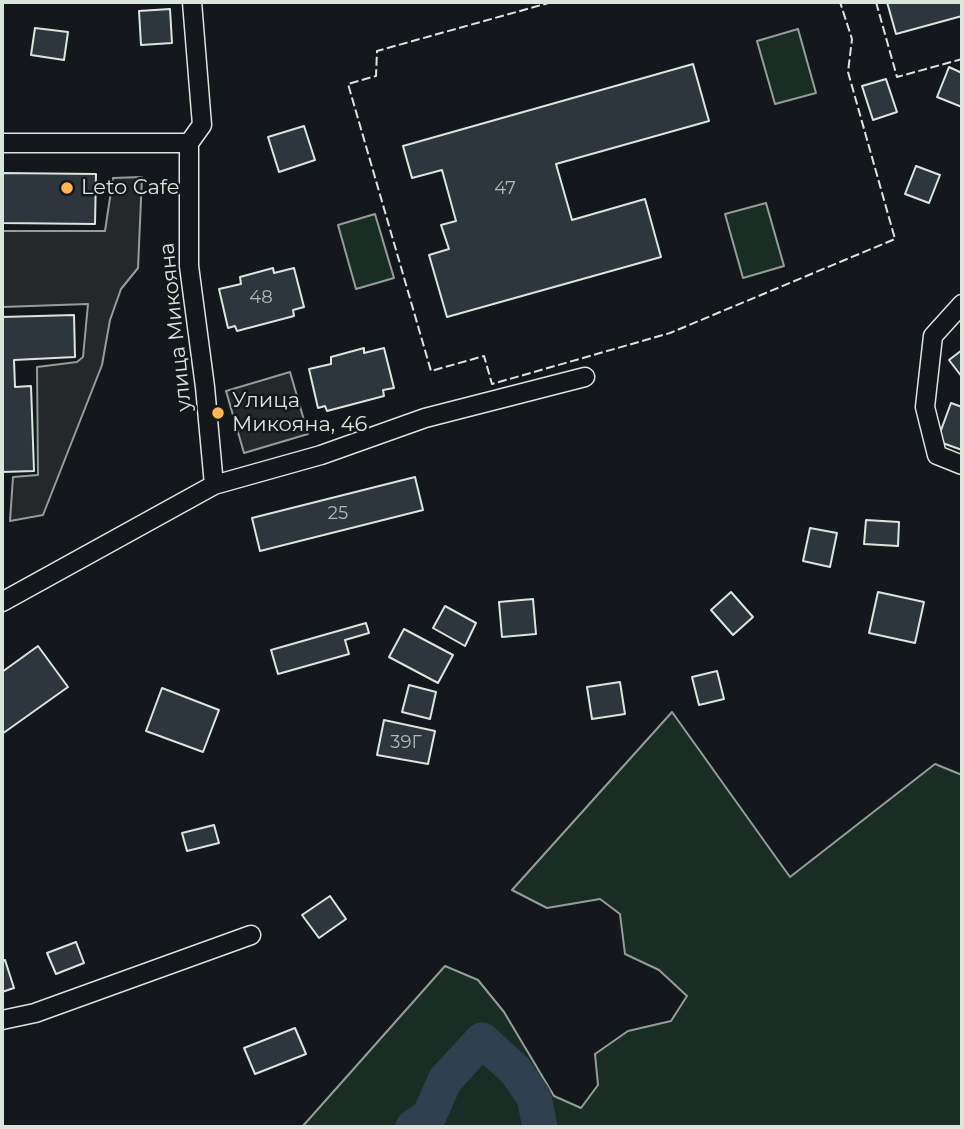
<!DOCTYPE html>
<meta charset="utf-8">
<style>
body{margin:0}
#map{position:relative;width:964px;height:1129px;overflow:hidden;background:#14181c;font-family:Montserrat,sans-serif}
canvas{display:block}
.frame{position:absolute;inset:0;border:4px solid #d8e6dc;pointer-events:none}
</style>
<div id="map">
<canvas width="964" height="1129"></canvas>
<div class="frame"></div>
</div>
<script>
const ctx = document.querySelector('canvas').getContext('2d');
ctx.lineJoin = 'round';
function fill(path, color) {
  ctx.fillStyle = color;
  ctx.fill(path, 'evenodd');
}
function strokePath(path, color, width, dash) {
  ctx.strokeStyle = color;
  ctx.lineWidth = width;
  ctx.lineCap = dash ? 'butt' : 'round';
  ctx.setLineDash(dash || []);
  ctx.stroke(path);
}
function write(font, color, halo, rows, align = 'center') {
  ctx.font = font + ' Montserrat,sans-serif';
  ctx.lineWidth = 5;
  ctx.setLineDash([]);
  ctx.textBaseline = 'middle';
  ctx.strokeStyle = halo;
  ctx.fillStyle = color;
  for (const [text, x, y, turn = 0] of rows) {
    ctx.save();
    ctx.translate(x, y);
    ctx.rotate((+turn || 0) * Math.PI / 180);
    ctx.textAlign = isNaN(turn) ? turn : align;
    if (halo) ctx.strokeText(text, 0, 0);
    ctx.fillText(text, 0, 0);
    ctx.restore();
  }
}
const green = new Path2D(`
 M798,29L816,93L775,104L757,41Z
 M766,203L784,266L743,278L725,214Z
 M375,214L394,278L356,289L338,225Z
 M672,712L790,877L935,764L962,775V1127H302L445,966L478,980L504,1012L554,1096L581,1108L598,1085L595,1054L628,1031L671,1021L687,996L659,970L625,954L620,914L600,899L547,908L512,890Z`);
fill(green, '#1a2d24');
strokePath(green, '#939e99', 2);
const parking = new Path2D(`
 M142,177L138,268L121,289L110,320L102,365L43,515L10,521L13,477L38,475L37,367L77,362L83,357L88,304L2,307V231H105L113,178Z
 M290,372L308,434L244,453L226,391Z`);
fill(parking, '#24282b');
strokePath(parking, '#939e99', 2);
strokePath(new Path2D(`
 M413,1127L429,1116L445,1080L482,1040L515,1070L534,1097L540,1127`), '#2f3f4d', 35);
const building = new Path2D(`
 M887,2H962V16L896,34Z
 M170,9L172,43L141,45L139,11Z
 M35,28L68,32L64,60L31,55Z
 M693,64L709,121L556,164L572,220L645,199L661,257L447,317L429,255L449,249L441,225L456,221L442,170L412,178L403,146Z
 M949,67L962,73V107L937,97Z
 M886,79L897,112L873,120L862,86Z
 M304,126L315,160L279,172L268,137Z
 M916,166L940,175L929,203L905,194Z
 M2,173L96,174L95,224L2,223Z
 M273,268L274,273L294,268L304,307L293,310L294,316L237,331L235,326L228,328L219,289L241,284L240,277Z
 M74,315L75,357L14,360L15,387L31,386L34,471L2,472V317Z
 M364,348V353L384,348L394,388L383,390L384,396L327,411L325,406L318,408L309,369L331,364V357Z
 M962,350V377L949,360Z
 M951,403L962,407V450L937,441Z
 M415,477L423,510L260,551L252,518Z
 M866,520L899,522L898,546L864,544Z
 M810,528L837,533L830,567L803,561Z
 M731,592L753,617L733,635L711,610Z
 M878,592L924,602L915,643L869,633Z
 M533,599L536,634L502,637L499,602Z
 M445,606L476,623L465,646L433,628Z
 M366,623L369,633L345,640L349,654L278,674L271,650Z
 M404,629L453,655L438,683L389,657Z
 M38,646L68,687L2,734V672Z
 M717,671L724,699L699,705L692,677Z
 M620,682L625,714L592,719L587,687Z
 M409,685L436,692L430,719L402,712Z
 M162,688L219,710L203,752L146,731Z
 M384,720L435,731L428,764L377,755Z
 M214,825L219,843L187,851L182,833Z
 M330,896L346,919L319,938L302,915Z
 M76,942L84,963L56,974L47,953Z
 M5,960L14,988L2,992V961Z
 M295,1028L306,1054L255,1074L244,1048Z`);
fill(building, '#2c363c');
strokePath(building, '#d8e6dc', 2);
const street = new Path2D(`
 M2,143H189
 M962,304L933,336L925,407L937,455L962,465
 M214,485L321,455L425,418L585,377
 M2,602L214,485L205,387L189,266V143L202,125L192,2
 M2,1020L35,1013L251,935`);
strokePath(street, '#d8e6dc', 21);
strokePath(street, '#14181c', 18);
strokePath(new Path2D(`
 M552,2L377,51L376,76L348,84L431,371L484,356L492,384L670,333L895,239L848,72L852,39L840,2
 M876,2L897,77L962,59`), '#d8e6dc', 2, [9, 3.5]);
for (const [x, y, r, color] of [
 [67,188,7,"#ffb74d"],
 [218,413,7,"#ffb74d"]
]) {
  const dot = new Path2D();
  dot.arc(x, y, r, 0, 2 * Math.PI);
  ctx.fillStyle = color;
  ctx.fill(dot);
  strokePath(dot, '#14181c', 2.5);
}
write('18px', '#adbab4', null, [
 ["47",505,189],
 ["48",261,298],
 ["25",338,514],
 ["39Г",406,743]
]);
write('21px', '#d8e6dc', '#14181c', [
 ["Leto Cafe",81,188],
 ["Улица",232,401],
 ["Микояна, 46",232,425]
], 'left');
write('21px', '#d8e6dc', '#14181c', [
 ["улица Микояна",176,327,-96]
]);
</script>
